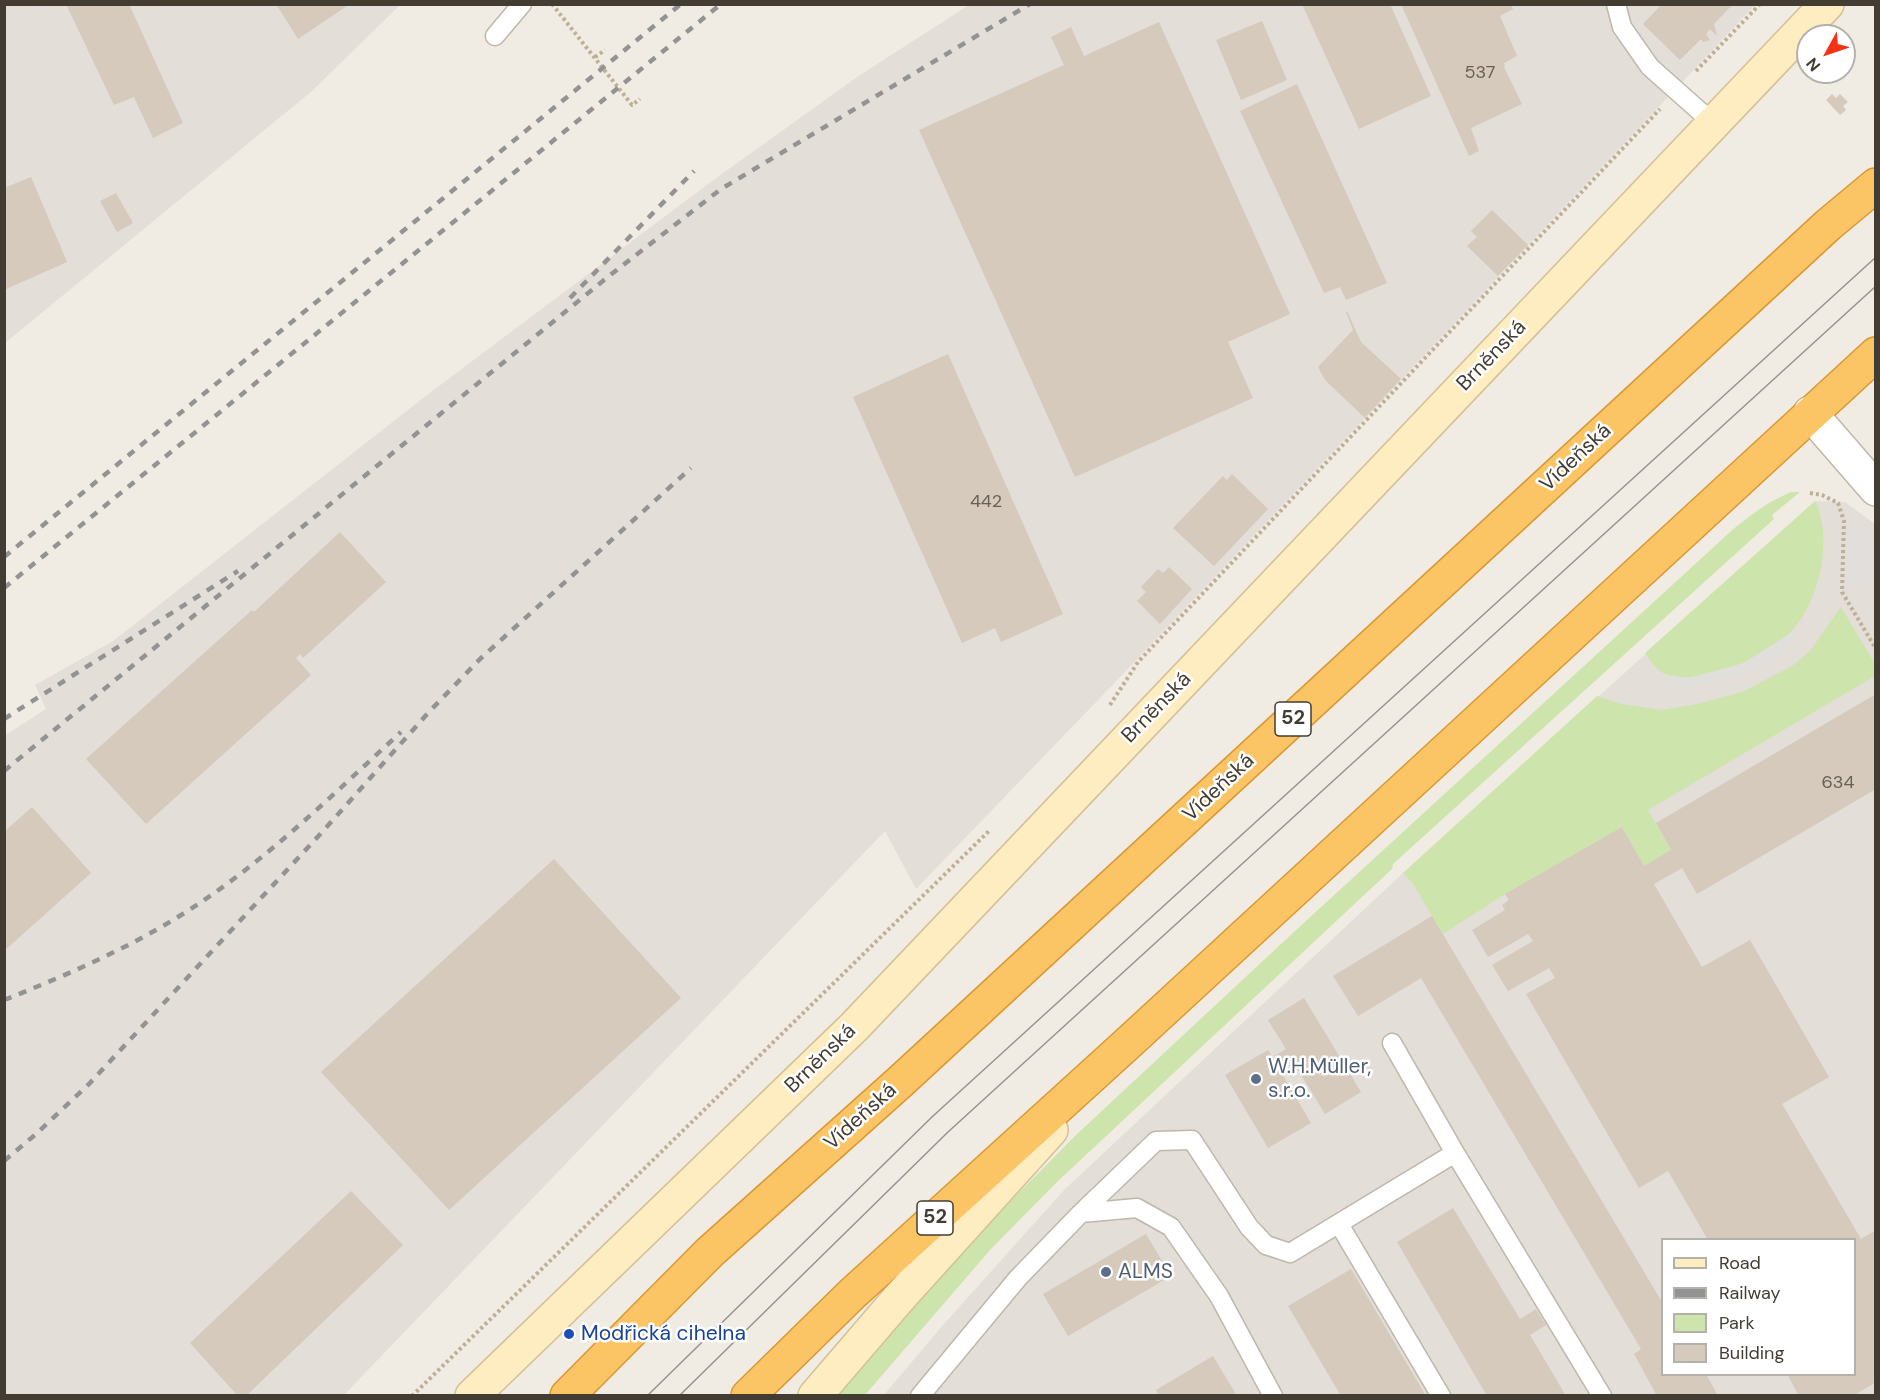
<!DOCTYPE html>
<meta charset="utf-8">
<style>
body{margin:0}
#map{position:relative;width:1880px;height:1400px;overflow:hidden;background:#f1ece3;font-family:"DM Sans",sans-serif}
canvas{display:block}
.frame{position:absolute;inset:0;border:6px solid #433c33;pointer-events:none}
.legend{position:absolute;left:1661px;top:1238px;width:195px;height:138px;box-sizing:border-box;background:#fff;border:2px solid #b4b1ad;margin:0;padding:8px 10px;list-style:none;font-size:18px;color:#433c33}
.legend li{display:flex;align-items:center;gap:12px;height:30px}
.legend b{width:30px;border:2px solid #b4b1ad}
.north{position:absolute;left:1796px;top:24px;width:60px;height:60px;box-sizing:border-box;background:#fff;border:2px solid #b4b1ad;border-radius:50%;rotate:230deg;font-size:16px;font-weight:700;line-height:24px;text-align:center;color:#433c33}
.north::after{content:'';display:block;margin:auto;width:21px;height:27px;background:#f53116;clip-path:polygon(50% 0,100% 100%,50% 72%,0 100%)}
</style>
<div id="map">
<canvas width="1880" height="1400"></canvas>
<div class="frame"></div>
<ul class="legend">
<li><b style="height:8px;background:#fdedc1"></b>Road</li>
<li><b style="height:8px;background:#939393"></b>Railway</li>
<li><b style="height:16px;background:#cde5ac"></b>Park</li>
<li><b style="height:16px;background:#d5cabc"></b>Building</li>
</ul>
<div class="north">N</div>
</div>
<script>
const ctx = document.querySelector('canvas').getContext('2d');
ctx.lineJoin = 'round';
function fill(path, color) {
  ctx.fillStyle = color;
  ctx.fill(path, 'evenodd');
}
function strokePath(path, color, width, dash) {
  ctx.strokeStyle = color;
  ctx.lineWidth = width;
  ctx.lineCap = dash ? 'butt' : 'round';
  ctx.setLineDash(dash || []);
  ctx.stroke(path);
}
function write(font, color, halo, rows, align = 'center') {
  ctx.font = font + ' "DM Sans",sans-serif';
  ctx.lineWidth = 5;
  ctx.setLineDash([]);
  ctx.textBaseline = 'middle';
  ctx.strokeStyle = halo;
  ctx.fillStyle = color;
  for (const [text, x, y, turn = 0] of rows) {
    ctx.save();
    ctx.translate(x, y);
    ctx.rotate((+turn || 0) * Math.PI / 180);
    ctx.textAlign = isNaN(turn) ? turn : align;
    if (halo) ctx.strokeText(text, 0, 0);
    ctx.fillText(text, 0, 0);
    ctx.restore();
  }
}
fill(new Path2D(`
 M5,5H400L312,91L5,343Z
 M969,5H1755L1125,672L916,889L885,831L344,1395L5,1396L4,736L46,709L35,685L113,641L427,395L712,181L860,75Z
 M1815,501L1845,502L1875,524V1395L883,1396L943,1325L1065,1189L1403,873ZM1662,1240H1854V1374H1662Z`), '#e3ded8');
fill(new Path2D(`
 M1791,492H1800L1772,515L1774,519L1393,864L1392,869L1057,1182L991,1249L865,1395L838,1396L977,1235L1077,1134L1295,931L1730,532C1749,516 1767,502 1791,492Z
 M1815,501C1834,540 1819,604 1789,634C1765,658 1701,686 1668,675C1657,672 1651,661 1645,653Z
 M1841,607L1875,664V676L1648,810L1671,850L1644,866L1622,827L1505,894L1443,934L1413,884L1403,873L1597,696L1622,704L1662,710L1697,704L1742,692L1792,666L1810,651Z`), '#cde5ac');
fill(new Path2D(`
 M1849,525L1875,533V582L1850,584L1846,547Z
 M1789,634L1797,642L1774,659L1749,673L1692,689L1665,686L1667,675L1689,678L1744,663Z`), '#e1dfdb');
fill(new Path2D(`
 M66,4H129L183,123L153,138L134,97L114,105Z
 M276,4H350L298,39Z
 M1302,4H1390L1431,96L1359,129Z
 M1401,4H1511L1513,9L1500,16L1517,56L1504,63L1505,66L1504,67L1522,104L1471,128L1479,151L1469,156Z
 M1662,4H1733L1714,24L1717,36L1710,29L1706,34L1710,40L1703,42L1701,39L1680,60L1643,24Z
 M1262,21L1287,80L1241,100L1216,40Z
 M1159,22L1290,314L1228,342L1253,398L1075,477L919,130L1064,65L1051,37L1071,27L1084,56Z
 M1297,84L1387,283L1346,300L1340,287L1324,293L1240,111Z
 M1832,94L1836,98L1840,94L1848,102L1843,106L1846,110L1840,115L1826,100Z
 M31,177L67,262L4,290V188Z
 M116,193L133,223L117,232L100,201Z
 M1492,210L1528,245L1498,276L1467,246L1477,237L1471,231Z
 M1347,311L1361,342L1401,379L1365,418L1325,380L1318,367L1353,330L1346,312Z
 M948,354L1063,614L1001,642L995,628L962,643L853,397Z
 M1232,474L1268,509L1214,566L1173,528L1223,476L1227,480Z
 M340,532L386,582L303,658L300,654L296,658L311,675L146,824L86,759L252,610L254,612Z
 M1169,567L1192,589L1160,624L1137,601L1146,592L1141,587L1158,569L1163,573Z
 M1876,694V789L1697,894L1682,868L1654,884L1702,967L1750,940L1829,1077L1782,1104L1861,1239L1876,1230V1382L1853,1396H1799L1787,1374H1854V1240H1708L1668,1171L1639,1188L1526,994L1555,978L1549,968L1508,991L1492,965L1533,941L1528,934L1488,957L1472,930L1505,910L1502,905L1509,900L1505,894L1622,827L1644,866L1671,850L1656,823Z
 M32,807L91,873L4,951V832Z
 M554,859L681,998L449,1210L321,1072Z
 M1432,916L1662,1302V1374H1706L1718,1396H1657L1634,1354L1641,1349L1421,978L1358,1016L1333,976Z
 M1304,998L1361,1092L1325,1114L1292,1060L1281,1067L1274,1056L1286,1049L1268,1020Z
 M1268,1050L1311,1123L1268,1148L1225,1075Z
 M351,1191L403,1245L246,1396H238L190,1343Z
 M1453,1208L1520,1319L1536,1309L1546,1325L1530,1335L1566,1396H1487L1397,1242Z
 M1146,1234L1171,1276L1068,1336L1043,1294Z
 M1351,1269L1426,1396H1341L1288,1306Z
 M1213,1356L1237,1396H1159L1156,1390Z`), '#d5cabc');
const lane = new Path2D(`
 M1616,4L1622,27L1650,67L1713,123
 M495,36L522,4
 M1392,1043L1455,1153
 M1081,1213L1156,1141L1192,1140L1249,1227L1266,1245L1290,1253L1455,1153L1602,1396
 M1339,1224L1441,1396
 M920,1396L1018,1278L1081,1213L1137,1208L1171,1227L1219,1296L1273,1396`);
const street = new Path2D(`
 M1810,413L1876,489`);
const secondary = new Path2D(`
 M472,1396L854,1027L1827,4
 M815,1396L900,1297L1051,1130`);
const highway = new Path2D(`
 M567,1396L710,1252L901,1081L1828,225L1876,185
 M748,1396L852,1294L1126,1045L1876,354`);
strokePath(lane, '#bfb7a9', 21);
strokePath(street, '#bfb7a9', 36);
strokePath(secondary, '#d4c195', 36);
strokePath(highway, '#d99835', 36);
strokePath(new Path2D(`
 M552,4L632,105L640,99
 M595,57L605,50
 M1696,71L1760,4
 M1810,493L1822,495L1838,503L1844,521L1842,592L1876,649
 M1110,705L1138,662L1660,109
 M412,1396L989,831`), '#beaf97', 4, [3, 3]);
strokePath(lane, '#fff', 18);
strokePath(street, '#fff', 33);
strokePath(secondary, '#fdedc1', 33);
strokePath(highway, '#fbc464', 33);
strokePath(new Path2D(`
 M647,1396L933,1116L1876,257
 M679,1396L948,1132L1876,286`), '#939393', 1.5);
strokePath(new Path2D(`
 M570,298L694,171
 M4,557L681,4
 M4,588L721,4
 M4,719L238,571
 M4,771L609,276L721,189L1030,4
 M4,1000C62,977 120,952 173,920C258,869 329,798 401,732
 M4,1161L36,1134L89,1084L324,830L428,713L480,659L691,468`), '#939393', 4.5, [8, 8]);
for (const [x, y, r, color] of [
 [1256,1079,6,"#5c6f8a"],
 [1106,1272,6,"#5c6f8a"],
 [569,1334,6,"#1a4fb4"]
]) {
  const dot = new Path2D();
  dot.arc(x, y, r, 0, 2 * Math.PI);
  ctx.fillStyle = color;
  ctx.fill(dot);
  strokePath(dot, '#fff', 2);
}
write('18px', '#686055', null, [
 ["537",1480,73],
 ["442",986,502],
 ["634",1838,783]
]);
for (const [x, y, w] of [
 [1293,719,36],
 [935,1218,36]
]) {
  const box = new Path2D();
  box.roundRect(x - w / 2, y - 17, w, 34, 4.5);
  ctx.fillStyle = '#fff';
  ctx.fill(box);
  strokePath(box, '#433c33', 1.5);
}
write('bold 20px', '#433c33', null, [
 ["52",1293,719],
 ["52",935,1218]
]);
write('21px', '#433c33', '#fff', [
 ["Brněnská",1492,356,-46],
 ["Vídeňská",1576,458,-43],
 ["Brněnská",1157,708,-46],
 ["Vídeňská",1219,788,-43],
 ["Brněnská",821,1059,-44],
 ["Vídeňská",861,1117,-42]
]);
write('21px', '#4e5e75', '#fff', [
 ["W.H.Müller,",1268,1067],
 ["s.r.o.",1268,1091],
 ["ALMS",1118,1272]
], 'left');
write('21px', '#164399', '#fff', [
 ["Modřická cihelna",581,1334]
], 'left');
</script>
